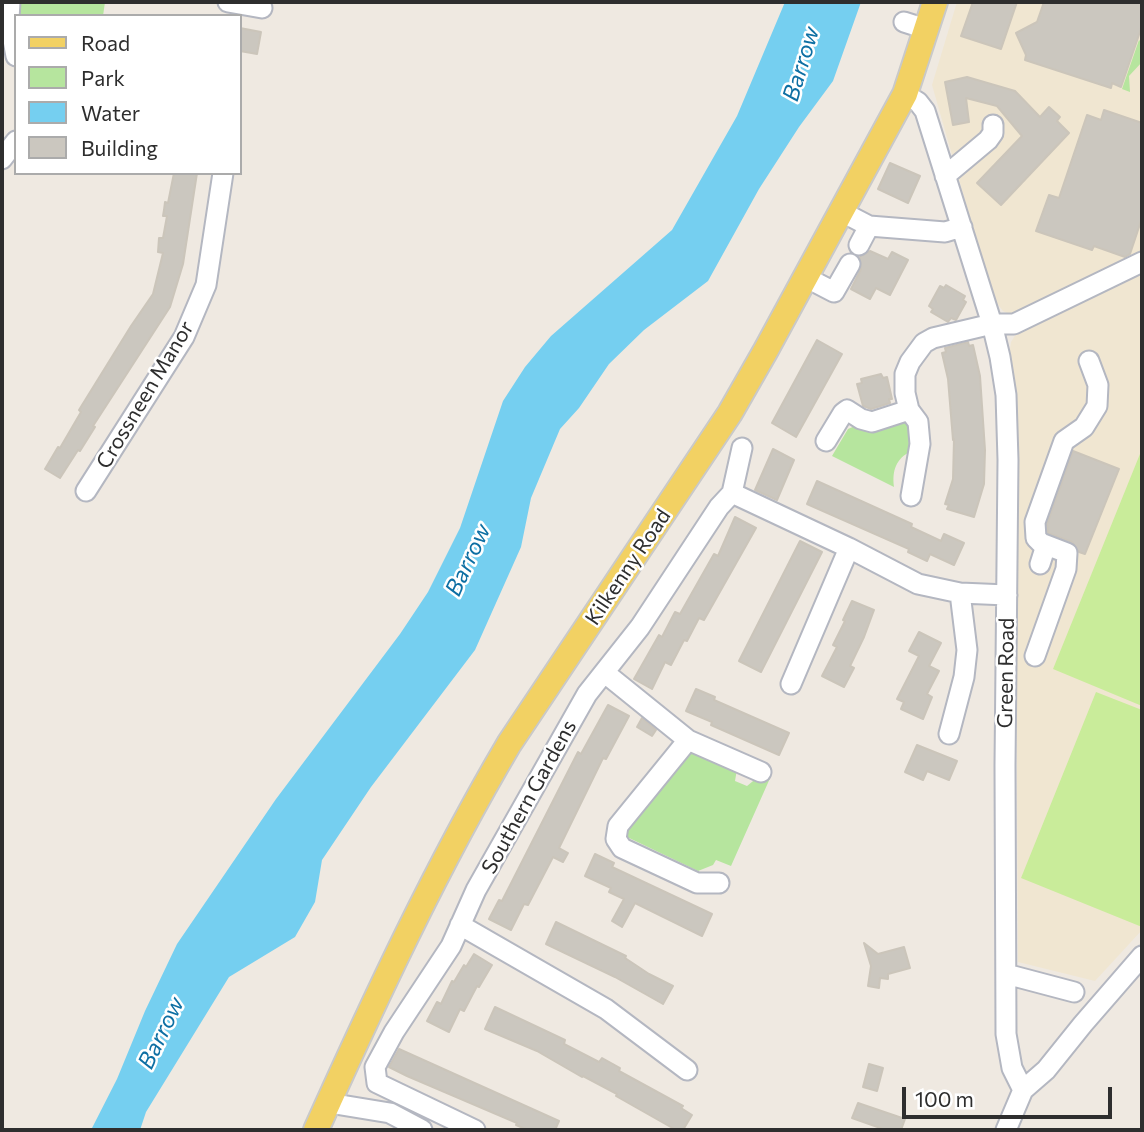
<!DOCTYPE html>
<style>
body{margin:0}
#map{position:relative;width:1144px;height:1132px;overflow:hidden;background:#efe9e1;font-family:Commissioner,sans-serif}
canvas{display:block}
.frame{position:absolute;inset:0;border:4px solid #2e2e2e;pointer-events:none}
.legend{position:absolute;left:14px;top:14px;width:228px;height:161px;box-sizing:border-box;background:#fff;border:2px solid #ababab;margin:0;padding:9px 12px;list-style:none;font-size:21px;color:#2e2e2e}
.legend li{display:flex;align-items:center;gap:14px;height:35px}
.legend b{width:35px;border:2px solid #ababab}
.scale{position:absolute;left:902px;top:1087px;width:210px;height:32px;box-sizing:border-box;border:4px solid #2e2e2e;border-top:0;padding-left:9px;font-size:21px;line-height:24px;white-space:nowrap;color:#2e2e2e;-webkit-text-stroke:5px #fff;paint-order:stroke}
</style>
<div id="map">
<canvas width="1144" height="1132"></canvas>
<div class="frame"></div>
<ul class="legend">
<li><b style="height:9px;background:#f2d163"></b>Road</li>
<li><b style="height:19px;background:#b6e59e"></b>Park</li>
<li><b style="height:19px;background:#75cff0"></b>Water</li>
<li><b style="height:19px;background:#cbc7bf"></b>Building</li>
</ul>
<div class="scale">100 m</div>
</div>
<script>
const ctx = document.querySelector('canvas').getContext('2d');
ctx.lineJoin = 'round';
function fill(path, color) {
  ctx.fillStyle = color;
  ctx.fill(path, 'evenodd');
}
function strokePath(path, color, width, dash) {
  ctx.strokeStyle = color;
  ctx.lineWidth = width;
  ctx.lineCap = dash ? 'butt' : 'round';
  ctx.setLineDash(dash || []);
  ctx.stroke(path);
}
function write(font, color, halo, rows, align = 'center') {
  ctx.font = font + ' Commissioner,sans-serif';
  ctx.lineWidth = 5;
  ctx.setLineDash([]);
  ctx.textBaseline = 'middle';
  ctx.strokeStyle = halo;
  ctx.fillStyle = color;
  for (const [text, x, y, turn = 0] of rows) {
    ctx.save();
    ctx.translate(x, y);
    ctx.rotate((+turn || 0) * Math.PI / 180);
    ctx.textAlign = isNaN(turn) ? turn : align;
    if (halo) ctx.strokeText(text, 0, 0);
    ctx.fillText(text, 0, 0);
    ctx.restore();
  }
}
fill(new Path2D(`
 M957,2H1142V930L1095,981L1018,962L1015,398L1008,362L1011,342L1016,334L1013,316L1003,311L993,298L932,85Z`), '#f0e6d1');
fill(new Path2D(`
 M20,2H105L103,16H19Z
 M1139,40L1142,43V62L1129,76L1130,92L1122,89Z
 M904,421L910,423L911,451C896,459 892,470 894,487L832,456L848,429L857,425Z
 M696,748L737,769L735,781L747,786L758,777L771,776L731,866L716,860L713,865L698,871L627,837L624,831L685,755Z`), '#b6e59e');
fill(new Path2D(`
 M1142,449V706L1053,669Z
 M1096,692L1142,710V927L1021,878Z`), '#c9ec9a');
fill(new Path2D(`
 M785,2H861L833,81L799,127L759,189L708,281L644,330L609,364L579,408L560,429L531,498L521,547L475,650L371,787L322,860L315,902L295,937L229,977L146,1112L140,1130H91L117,1079L145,1011L177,944L276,799L400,634L428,592L460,528L503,401L525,367L551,336L672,230L737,116Z`), '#75cff0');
const building = new Path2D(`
 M973,2H1017L1001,49L961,36Z
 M1044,2H1142V26L1121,87L1112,83L1111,88L1025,60L1026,55L1016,33L1037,22Z
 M240,28L261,32L257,54L240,51Z
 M967,77L1015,91L1040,117L1049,107L1060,117L1057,121L1069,133L1001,205L977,183L1022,136L997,106L966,98L969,122L953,125L945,82Z
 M1104,110L1142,123V218L1130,254L1125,257L1094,246L1092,250L1036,231L1049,195L1059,198L1087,115L1101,120Z
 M890,163L920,176L908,203L878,189Z
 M174,173H197L183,264L170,307L93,426L95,427L80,451L78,450L60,478L45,469L58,447L60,448L81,412L79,410L131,326L153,294L163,253L158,252L159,238H163L167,216H163L164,210L165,202L168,203Z
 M870,251L888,259L892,252L908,260L890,295L876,288L870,299L851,289L861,269L860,257Z
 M946,285L965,296L963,300L966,302L956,320L951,318L948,322L931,312L933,309L929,306L940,286L944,288Z
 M817,340L842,354L796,437L772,423Z
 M968,342L969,346L973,345L980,376L985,450L984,484L974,517L947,509L949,505L945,504L953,479L954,439L953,440L948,379L942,353L946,352L945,348Z
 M881,374L883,378L887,377L892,399H889L890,403L871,409L866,407L863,406L857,384L862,383L861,379Z
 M773,449L794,460L777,500L755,490Z
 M1073,451L1119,469L1085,554L1079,552L1072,542L1048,533L1047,524Z
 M817,481L912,524L911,527L941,541L944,534L964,543L954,565L930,554L927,561L908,552L909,549L807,504Z
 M735,517L756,528L704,620L699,618L687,641L684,640L671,665L665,662L652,689L634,679L659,635L662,637L675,612L680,614L714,554L718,556Z
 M800,541L822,552L761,672L739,661Z
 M852,601L874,610L864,637L850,666L854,668L844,687L822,676L837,647L833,645L845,621L843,620Z
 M919,632L941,643L929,666L939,671L927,694L932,697L923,719L901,709L904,702L897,699L919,656L909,651Z
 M696,689L715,697L714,700L789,733L779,755L711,725L712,722L686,711Z
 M608,705L629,716L606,759L603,758L559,848L568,853L563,862L553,857L528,905L524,904L511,930L489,919L499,900L502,901L578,752L581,754Z
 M642,718L656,730L652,736L637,727Z
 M917,745L957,761L949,780L927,771L923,780L905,772Z
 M595,854L614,863L612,867L712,914L702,936L635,903L622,927L612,921L624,899L609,892L611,888L585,876Z
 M556,922L626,956L625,958L649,974L673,986L663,1004L615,977L546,944Z
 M864,943L878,954L904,947L910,968L888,974V979L880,978L879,988L868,986L871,966Z
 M474,954L492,965L479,987L477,986L464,1011L460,1009L449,1032L427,1021L437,1002L441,1004L452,981L454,982L464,965L466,967Z
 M495,1007L565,1040L564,1044L599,1062L602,1058L620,1068L619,1071L683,1106L681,1108L692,1115L683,1130H676L616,1096L617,1094L583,1076L582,1077L537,1051L485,1029Z
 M399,1049L559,1121L555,1130H528L516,1125L517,1123L407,1076L389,1067Z
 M869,1064L883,1068L877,1091L863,1087Z
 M858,1103L905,1119L901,1130H886L852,1118Z`);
fill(building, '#cbc7bf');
strokePath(building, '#cbc5ba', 2);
const minor = new Path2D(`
 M10,2L9,19L16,56
 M228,2L262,8
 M904,22L926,29
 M905,94L918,102L925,111L992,324L1000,357L1006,395L1008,460L1005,765L1006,1034L1012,1068L1023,1090
 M2,159L16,141
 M945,176L988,140L993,133V125
 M842,212L869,226L859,245
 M869,226L945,232L962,227
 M807,278L834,292L850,264
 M826,441L843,413L847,410L861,419L872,422L909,410
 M742,448L732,493L849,548L918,584L960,593L1007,595
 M86,491L184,337L206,285L223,173
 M911,496L920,444L918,422L909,410L905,393V374L910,362L924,343L933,338L992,324H1014L1142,262
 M1040,564L1046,545
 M1035,656L1066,569L1067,553L1041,543L1036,538L1035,522L1064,441L1084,427L1097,406L1098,385L1089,361
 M605,673L688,740L761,772
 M791,684L849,548
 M949,734L964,677L967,650L960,593
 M688,740L618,826L616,839L622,848L697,883H719
 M460,925L606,1009L687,1070
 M1006,974L1074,992
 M329,1103L390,1113L422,1130
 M475,1130L377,1083L375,1067L394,1032L451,946L476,890L587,694L640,627L719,507L732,493
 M1006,1130L1023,1090L1046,1070L1083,1024L1142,956`);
const major = new Path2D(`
 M316,1130C375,999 436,868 509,744L730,413L766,350L905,94L935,2`);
strokePath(minor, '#b4b7c1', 23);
strokePath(major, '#c9c9c9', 28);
strokePath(minor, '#fff', 19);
strokePath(major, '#f2d163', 24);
write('21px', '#2e2e2e', '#fff', [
 ["Crossneen Manor",145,395,-59],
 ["Kilkenny Road",628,567,-56],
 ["Green Road",1006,673,-89],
 ["Southern Gardens",529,797,-61]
]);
write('italic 23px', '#0d6fa3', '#fff', [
 ["Barrow",801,64,-73],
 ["Barrow",468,560,-65],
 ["Barrow",161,1033,-64]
]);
</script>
